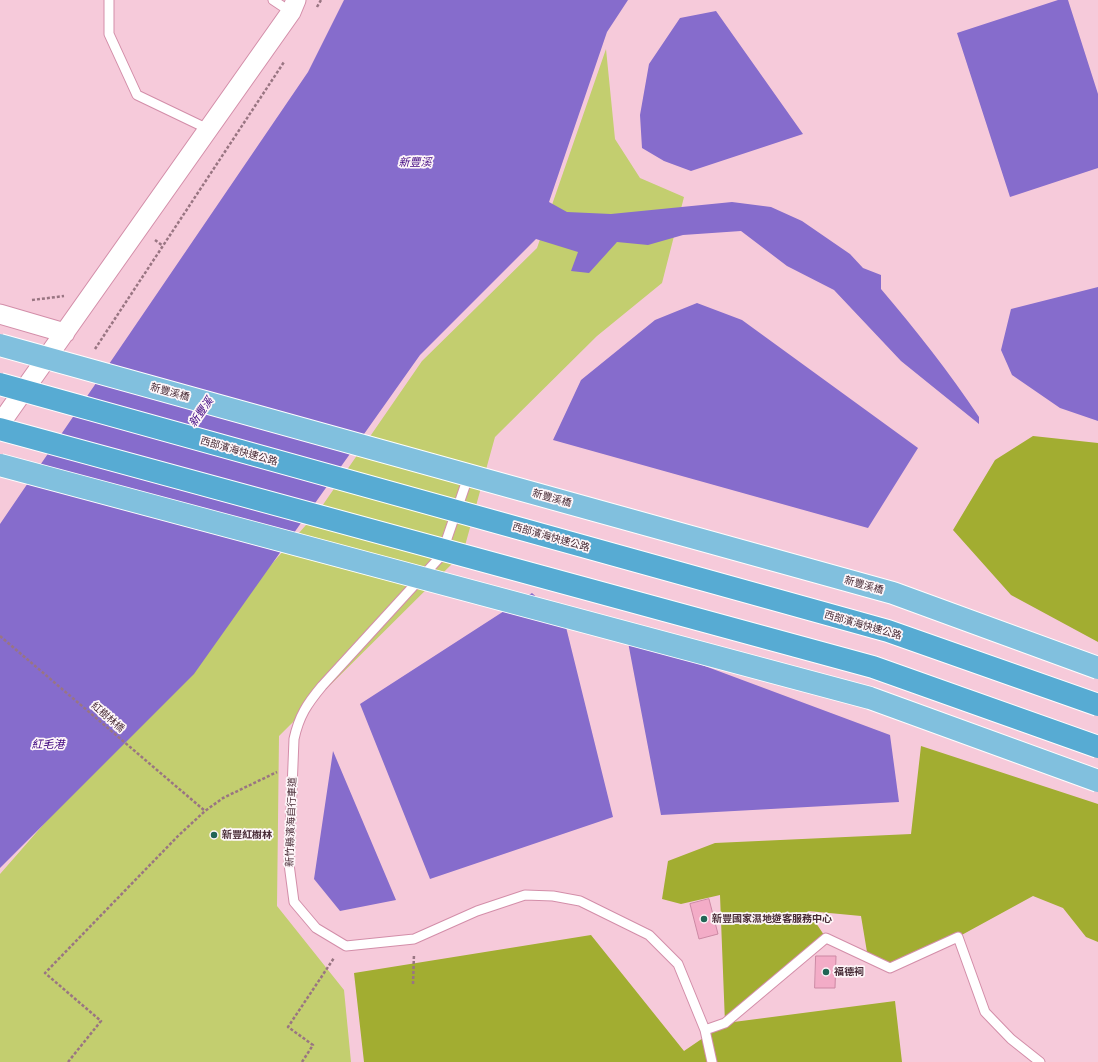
<!DOCTYPE html>
<meta charset="utf-8">
<style>
body{margin:0}
canvas{display:block;background:#f6cada}
</style>
<canvas width="1098" height="1062"></canvas>
<script>
const ctx = document.querySelector('canvas').getContext('2d');
ctx.lineJoin = 'round';
function fill(path, color) {
  ctx.fillStyle = color;
  ctx.fill(path, 'evenodd');
}
function strokePath(path, color, width, dash) {
  ctx.strokeStyle = color;
  ctx.lineWidth = width;
  ctx.lineCap = dash ? 'butt' : 'round';
  ctx.setLineDash(dash || []);
  ctx.stroke(path);
}
function write(font, color, halo, rows, align = 'center') {
  ctx.font = font + ' Commissioner,"Noto Sans TC",sans-serif';
  ctx.lineWidth = 3.5;
  ctx.setLineDash([]);
  ctx.textBaseline = 'middle';
  ctx.strokeStyle = halo;
  ctx.fillStyle = color;
  for (const [text, x, y, turn = 0] of rows) {
    ctx.save();
    ctx.translate(x, y);
    ctx.rotate((+turn || 0) * Math.PI / 180);
    ctx.textAlign = isNaN(turn) ? turn : align;
    if (halo) ctx.strokeText(text, 0, 0);
    ctx.fillText(text, 0, 0);
    ctx.restore();
  }
}
fill(new Path2D(`
 M606,49L615,139L640,178L684,197L662,283L597,336L495,437L463,553L279,736L277,906L344,990L351,1062H0V874L320,509L422,361L537,248Z`), '#c3ce6f');
fill(new Path2D(`
 M1033,436L1098,443V642L1011,595L953,530L995,460Z
 M921,746L1098,804V942L1086,937L1063,908L1033,896L958,937L890,968L868,958L861,916L808,911L826,938L726,1023L895,1001L902,1062H364L354,973L591,935L684,1051L725,1023L720,895L681,904L662,899L668,861L715,843L911,834Z`), '#a2ad31');
fill(new Path2D(`
 M344,0H628L607,32L549,202L567,212L611,214L732,202L771,207L802,221L850,254L863,268L881,275V289C916,330 949,372 979,417V424L901,361L834,290L787,266L741,231L683,235L648,245L617,242L589,273L571,271L578,252L536,239L420,355L194,674L0,868V524L308,72Z
 M1058,0H1068L1098,94V168L1010,197L957,33Z
 M716,11L803,134L691,171L664,161L642,148L640,115L649,64L680,18Z
 M1098,287V421L1060,408L1012,375L1001,350L1011,309Z
 M697,303L742,320L918,448L868,528L553,440L581,380L655,320Z
 M532,593L565,623L613,817L430,879L360,704Z
 M627,637L890,735L899,802L661,815Z
 M333,751L396,900L340,911L314,879Z`), '#866ccc');
const building = new Path2D(`
 M709,899L718,934L699,939L690,904Z
 M816,956H836L835,988H815Z`);
fill(building, '#f3acc7');
strokePath(building, '#cc88a3', 1);
const service = new Path2D(`
 M109,0V34L137,95L208,129
 M273,0L291,12
 M466,483L441,556L322,686C307,704 299,716 294,739L289,864L294,902L316,928L346,946L414,939L477,911L525,895L553,896L580,901L649,935L678,964L705,1030L712,1062
 M705,1030L725,1023L826,938L890,968L958,937L985,1012L1011,1039L1040,1062`);
const minor = new Path2D(`
 M0,314L65,333
 M0,424L291,12L296,0`);
strokePath(service, '#d38ea9', 11);
strokePath(minor, '#d38ea9', 21);
strokePath(new Path2D(`
 M317,7L321,0
 M155,240L163,246
 M32,300L64,296
 M95,349L284,62
 M0,636L205,811
 M413,984L414,954
 M68,1062L101,1021L45,973L178,836L205,811L223,798L277,772
 M302,1062L313,1045L288,1027L334,958`), '#997582', 2.5, [3, 2]);
strokePath(service, '#fff', 9);
strokePath(minor, '#fff', 19);
const primaryBridge = new Path2D(`
 M0,345L893,593L1098,668
 M0,465L870,698L1098,781`);
const trunkBridge = new Path2D(`
 M0,384L888,631L1098,705
 M0,429L873,667L1098,747`);
strokePath(primaryBridge, '#fff', 24, []);
strokePath(trunkBridge, '#fff', 24, []);
strokePath(primaryBridge, '#81c0de', 22);
strokePath(trunkBridge, '#57abd3', 22);
for (const [x, y, r, color] of [
 [214,835,4,"#226555"],
 [704,919,4,"#226555"],
 [826,972,4,"#226555"]
]) {
  const dot = new Path2D();
  dot.arc(x, y, r, 0, 2 * Math.PI);
  ctx.fillStyle = color;
  ctx.fill(dot);
  strokePath(dot, '#fef6f9', 1.5);
}
write('10px', '#472a35', '#fef6f9', [
 ["新豐溪橋",170,392,16],
 ["西部濱海快速公路",239,451,16],
 ["新豐溪橋",552,498,16],
 ["西部濱海快速公路",551,537,16],
 ["新豐溪橋",864,585,16],
 ["西部濱海快速公路",863,625,16],
 ["紅樹林橋",108,717,41],
 ["新竹縣濱海自行車道",291,822,-88]
]);
write('bold 10px', '#472a35', '#fef6f9', [
 ["新豐紅樹林",222,835],
 ["新豐國家濕地遊客服務中心",712,919],
 ["福德祠",834,972]
], 'left');
write('italic 11px', '#3f0681', '#fef6f9', [
 ["新豐溪",415,162],
 ["新豐溪",201,412,-55],
 ["紅毛港",48,744]
]);
</script>
